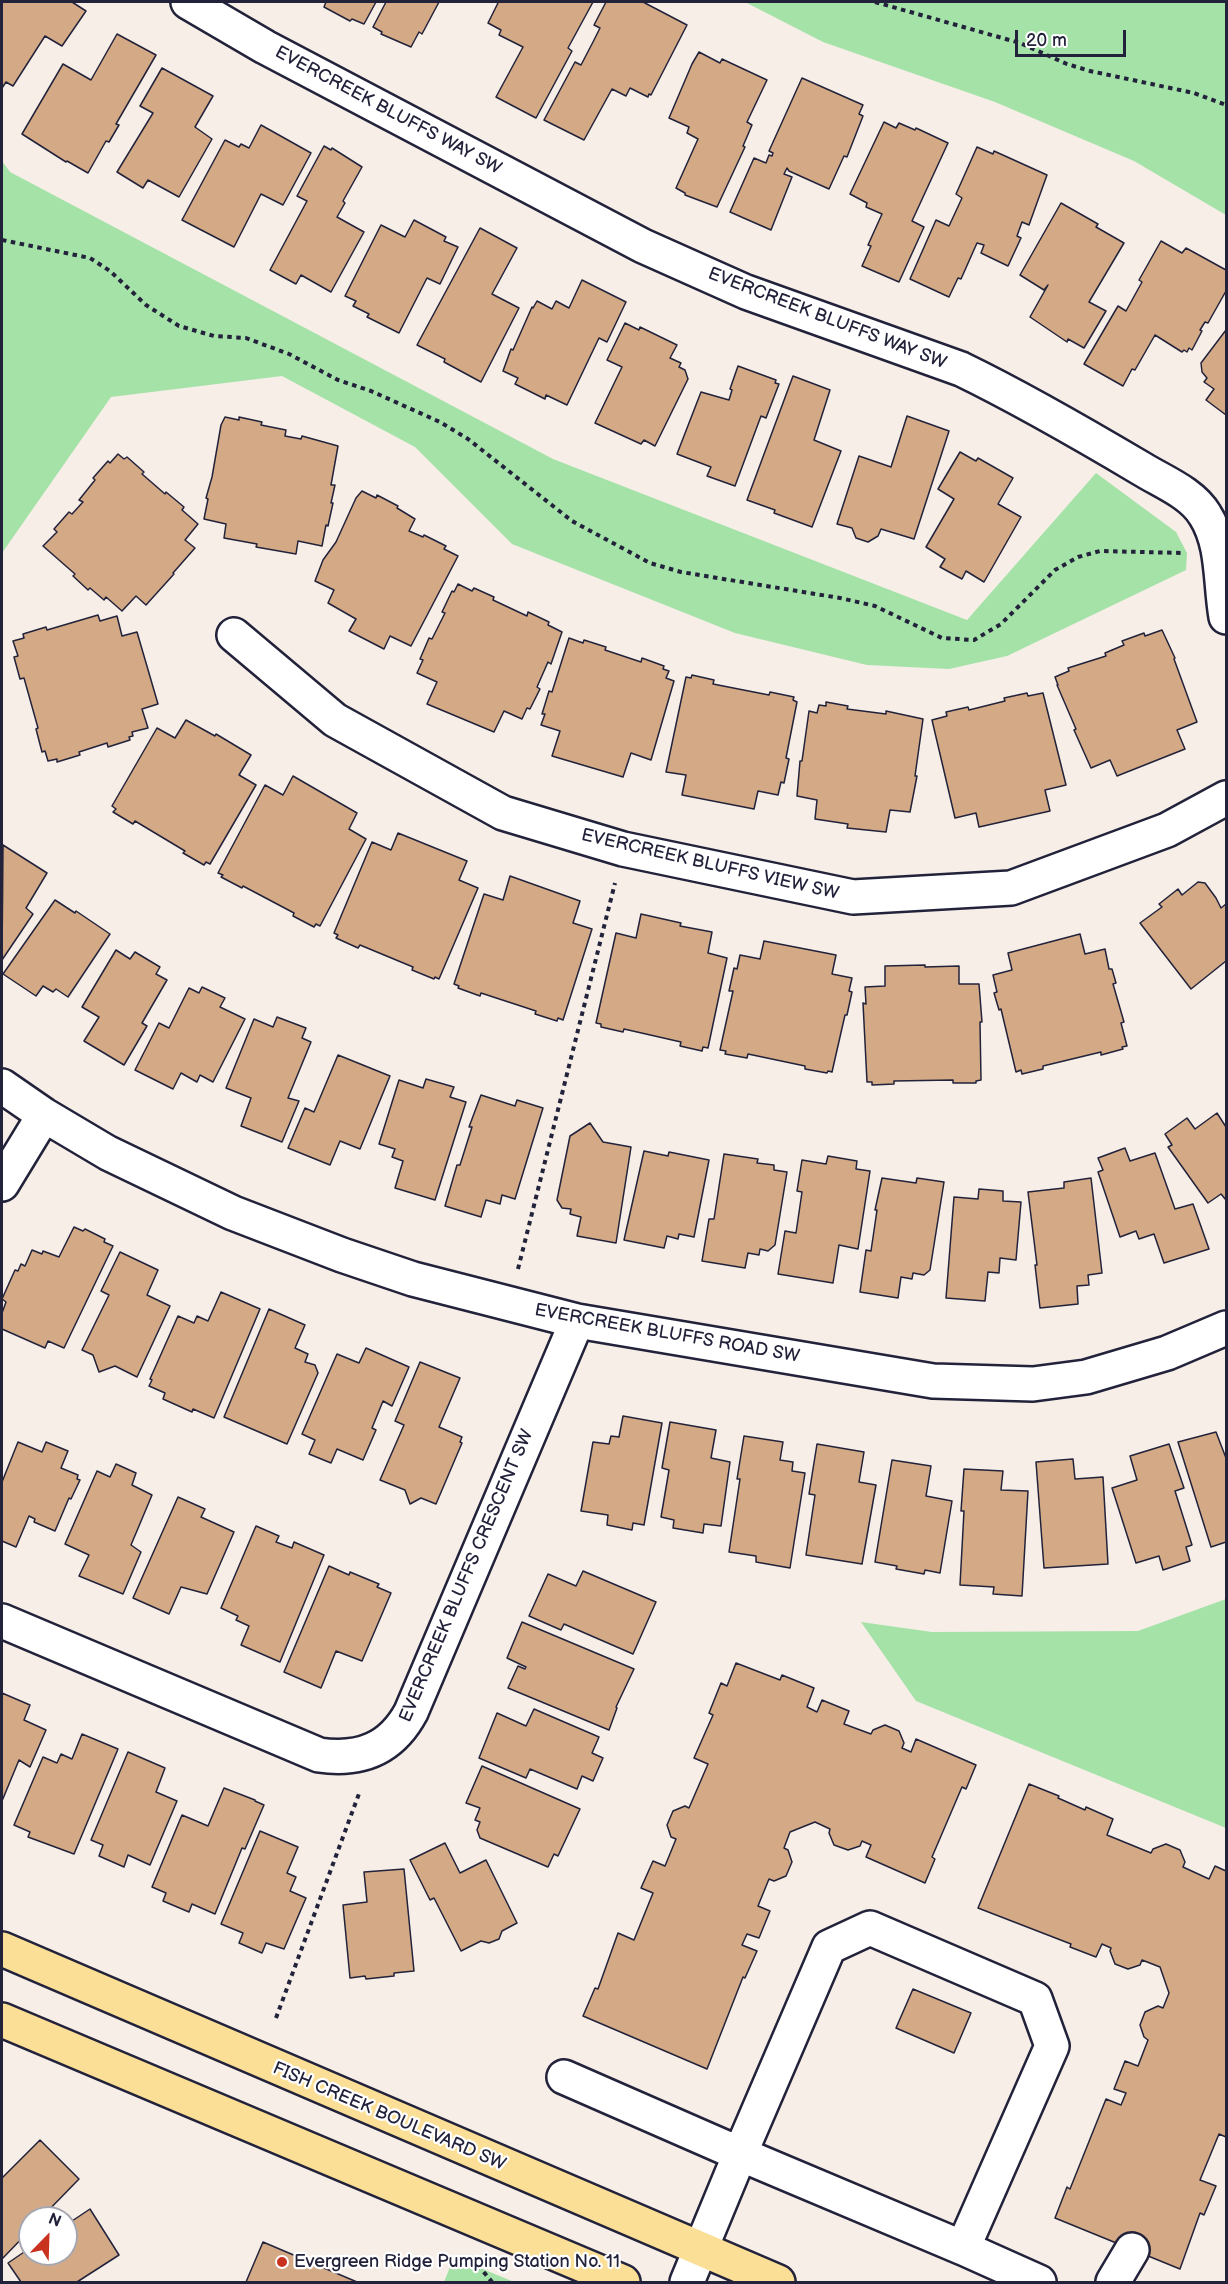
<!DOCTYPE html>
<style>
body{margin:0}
#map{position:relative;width:1228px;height:2284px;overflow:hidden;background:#f6eee7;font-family:"Balsamiq Sans",sans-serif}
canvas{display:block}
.frame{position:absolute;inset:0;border:3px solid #22223b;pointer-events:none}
.north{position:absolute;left:18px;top:2206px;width:60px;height:60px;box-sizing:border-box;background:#fff;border:2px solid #a7a7b1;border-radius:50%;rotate:23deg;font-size:16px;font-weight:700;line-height:24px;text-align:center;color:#22223b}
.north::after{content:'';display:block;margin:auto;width:21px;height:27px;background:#c8321e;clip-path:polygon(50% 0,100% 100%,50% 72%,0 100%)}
.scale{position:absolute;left:1015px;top:30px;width:111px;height:27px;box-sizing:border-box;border:3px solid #22223b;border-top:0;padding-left:8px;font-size:18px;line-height:21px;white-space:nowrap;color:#22223b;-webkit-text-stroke:4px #fff;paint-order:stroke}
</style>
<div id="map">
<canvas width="1228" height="2284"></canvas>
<div class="frame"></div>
<div class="north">N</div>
<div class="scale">20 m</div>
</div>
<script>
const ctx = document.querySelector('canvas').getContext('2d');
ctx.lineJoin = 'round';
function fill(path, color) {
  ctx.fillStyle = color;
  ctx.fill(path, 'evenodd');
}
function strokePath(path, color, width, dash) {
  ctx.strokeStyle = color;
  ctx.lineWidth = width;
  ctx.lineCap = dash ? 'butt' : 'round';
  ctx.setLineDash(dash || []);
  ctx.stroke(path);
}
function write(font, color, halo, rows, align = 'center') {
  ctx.font = font + ' "Balsamiq Sans",sans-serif';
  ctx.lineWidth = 4.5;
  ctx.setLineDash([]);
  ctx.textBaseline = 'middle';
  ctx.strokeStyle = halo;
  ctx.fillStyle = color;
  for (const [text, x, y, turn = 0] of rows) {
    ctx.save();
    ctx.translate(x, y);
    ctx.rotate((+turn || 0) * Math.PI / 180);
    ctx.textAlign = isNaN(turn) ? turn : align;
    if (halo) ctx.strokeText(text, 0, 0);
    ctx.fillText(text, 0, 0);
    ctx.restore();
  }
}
fill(new Path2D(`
 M745,2H1226V215L1134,161L995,102L823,42Z
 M2,161L10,172L553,459L967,620L1096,473L1176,532L1187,553L1186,570L1007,656L949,669L867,665L735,633L512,544L415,447L282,376L111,397L2,553Z
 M1226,1599V1828L916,1701L861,1622L932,1632L1138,1631Z
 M454,2257L514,2282H444Z`), '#a5e2a8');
const building = new Path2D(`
 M2,2H72L86,11L62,46L45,36L13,86L6,82L2,88Z
 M326,2H376L364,24L352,19L350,21L324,7Z
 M386,2H439L422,34L419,32L411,47L381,34L382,32L373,27Z
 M496,2H593L568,48L572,51L536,118L496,97L523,47L499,35L501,30L488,23L498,3Z
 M606,2H643L687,25L651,95L649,94L648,97L630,88L626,96L612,89L584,140L544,120L575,62L581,65L593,42L600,28L594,25Z
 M117,34L156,55L116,124L119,125L109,142L106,141L88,173L67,161L66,162L22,134L63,64L91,80Z
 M699,52L720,63L722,59L767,80L747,122L752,125L743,146L745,147L717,207L685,195V193L676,188L698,139L687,133L689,127L669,118L692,64Z
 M162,68L213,96L195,127L212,139L179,197L148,180L143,188L117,172L153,113L140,106Z
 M802,78L863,105L859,114L863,116L847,157L844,156L829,189L789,171L787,168L784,174L792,177L771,230L730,212L754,158L766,163L769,155L772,156L773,153L769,151Z
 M884,122L896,128L899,123L915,130L916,128L948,143L912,221L924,227L899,282L862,266L871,246L868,245L882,214L866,207L867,203L850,194Z
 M261,125L311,153L283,205L261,194L234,247L182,220L225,140L239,147L241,144L249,148Z
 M324,146L331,150L332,148L362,167L343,201L345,203L337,217L364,232L331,292L301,275L296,284L270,270L307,201L297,196Z
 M977,147L993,154L994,151L1047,175L1029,225L1022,222L1017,236L1021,238L1008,266L981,253L984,245L977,243L961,279L958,278L949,297L910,279L936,220L949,226L962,198L956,194Z
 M1061,203L1098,224L1096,227L1124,243L1089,302L1106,311L1084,348L1068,339L1067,342L1030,317L1048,285L1044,290L1020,275Z
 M414,220L446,237L444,241L458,247L440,284L427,278L399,333L367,317L369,314L353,306L356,301L345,296L381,225L405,237Z
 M480,228L517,248L492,294L519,308L481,382L444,362L445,359L417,345Z
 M1161,241L1182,253L1186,248L1226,270V291L1208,323L1205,322L1200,330L1202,331L1192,350L1189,348L1187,352L1184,350L1182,352L1155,335L1135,370L1132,369L1123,386L1084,364L1118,306L1126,311L1142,282L1139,280Z
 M582,280L626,302L607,342L599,338L567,405L546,395L545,399L515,384L518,378L503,371L511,349L513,350L532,307L533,308L537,301L552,309L556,301L569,308Z
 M625,323L639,330L640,327L677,345L670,358L681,363L679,367L685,370L688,379L655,446L644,440L641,444L595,423L622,367L607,360Z
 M1226,330V415L1206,400L1214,389L1204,382L1207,378L1202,372L1201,363Z
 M738,366L776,380L775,383L779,384L766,418L761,416L735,486L707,476L711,467L677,454L701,392L729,400L732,390L730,389Z
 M793,376L830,390L814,440L841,451L812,527L774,513L775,510L747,500Z
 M907,416L949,431L914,539L881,529L878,536L868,542L856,538L852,528L837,524L859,456L891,467Z
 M225,417L239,420V417L262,422L261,425L286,430L285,436L301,439L302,436L338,446L331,485H335L331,503H333L328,526L326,525L322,546L298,541L296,554L256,547L257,544L224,538L226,524L204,519L208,499L206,498L212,477L221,425Z
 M960,452L976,461L978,458L1013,478L998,504L1021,517L984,582L966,571L962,579L940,567L945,559L926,547L954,499L938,489Z
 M118,454L124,459L127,457L144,472L142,474L165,494L166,492L184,507L182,510L198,524L185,540L195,548L173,573L174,574L146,605L136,596L122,611L106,597L104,600L90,588L88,590L73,576L75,574L43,546L57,532L54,529L69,512L72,514L83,502L79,500L95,480L93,478L108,461L110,463Z
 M362,491L376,498L377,495L398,506L397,508L415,519L409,531L423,537L424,535L446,546L444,549L458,556L411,646L390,636L384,649L349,631L356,619L328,603L334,590L315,581L323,560L336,542L356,498Z
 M458,584L472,591L474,588L494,597L493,600L527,616L528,612L549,622L548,625L562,632L551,664L548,662L537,687L540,689L530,709L527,708L522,719L504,711L494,732L427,704L437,682L417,673L423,660L420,659L429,638L432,639L445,613L442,612L452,591L454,592Z
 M98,615L100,621L117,616L122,636L137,632L158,704L142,709L148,728L132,732L133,736L129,737L130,740L108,747L107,743L79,752L80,755L57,762V759L48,761L45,751L42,752L36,729L38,728L24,678L20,679L14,657L18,656L13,641L24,638L23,634L46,627L47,630Z
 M1162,630L1175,658L1174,659L1197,722L1177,730L1185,749L1117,776L1110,760L1091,768L1074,730L1076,729L1057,685H1058L1055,677L1069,671L1068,668L1106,656L1105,653L1124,645L1122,641L1144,633L1145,636Z
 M569,638L583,643L584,640L606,647L605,650L641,662L642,658L664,666L663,669L669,671L666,678L674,681L651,760L631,753L623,777L552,756L560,731L541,725L545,714H542L549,691L552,692Z
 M692,675L714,680L713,684L769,695L770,692L794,697L793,700L797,702L786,758L789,759L784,783L781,782L778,795L758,791L754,809L682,795L686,775L666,772L686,677L691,678Z
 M1027,693L1028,696L1043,693L1066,785L1045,790L1050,811L979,827L976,813L955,818L932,720L947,716L946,712L968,707L969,710L1005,701L1004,698Z
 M826,702L848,706L847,709L886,714V711L923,719L915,776H917L910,812L890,810L886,832L847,828L848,824L815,819L817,800L797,796L800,761H802L809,711L817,713L819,705L826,706Z
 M186,720L215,736L216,734L251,755L239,775L256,785L210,864L206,862L204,865L183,853L185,851L135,821L133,824L113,812L116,809L112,806L157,728L175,738Z
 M293,776L357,813L349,829L366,839L320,926L316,924L314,927L293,916L294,913L243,886L242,888L221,877L223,875L218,873L265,785L283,795Z
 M398,833L467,861L459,880L478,888L439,979L435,977L434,979L412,970L413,967L360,945L358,948L336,938L338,935L334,933L372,842L391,850Z
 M3,845L47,873L26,908L33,914L2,960Z
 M510,876L580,901L573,923L592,929L563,1020L558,1018L557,1021L535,1014L536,1011L481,993L480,996L458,988L459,986L454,984L484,894L503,900Z
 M1198,882L1205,883L1216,898L1221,908L1226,904V961L1191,989L1140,923L1162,907L1159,904L1178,889L1182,895Z
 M55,900L75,913L76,911L110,934L68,997L56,989L53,992L43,986L36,996L3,974Z
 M641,914L681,923L680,926L712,932L708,953L727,958L708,1048L703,1047L702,1051L680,1046L681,1042L624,1029L623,1032L601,1027V1024L596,1023L616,933L636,938Z
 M1080,934L1085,954L1105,949L1109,969H1112L1116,983L1113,984L1124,1022L1121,1023L1127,1046L1122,1047L1123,1049L1101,1055V1052L1043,1066V1069L1022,1074L1021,1070L1016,1072L1001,1009L999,1010L994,993L997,992L993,975L1012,970L1008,953Z
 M764,941L836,955L832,974L852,978L849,991L852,992L847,1015H845L832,1072L828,1071L827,1073L805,1069V1066L748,1054L747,1058L725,1054L726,1051L720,1050L733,991H729L734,968L737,969L740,955L760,959Z
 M116,950L130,959L135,952L160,967L156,974L167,980L142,1023L147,1026L124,1065L84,1041L99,1017L82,1007Z
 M925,965V967L959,966V984H979L982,1022H980L981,1080L976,1081V1083H953V1080L894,1081V1084L872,1085V1082H867L863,1003L866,1004L865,987L885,986V966Z
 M202,987L225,998L220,1007L245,1019L213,1082L200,1075L197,1082L181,1073L173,1089L135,1070L159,1023L169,1028L189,988L199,993Z
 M277,1017L306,1028L302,1038L311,1042L288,1098L299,1101L282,1142L241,1126L251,1098L226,1088L254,1019L273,1027Z
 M338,1055L390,1076L360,1149L340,1141L330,1165L288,1148L305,1108L314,1112Z
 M426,1079L454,1087L450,1097L466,1102L435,1200L395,1188L403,1161L392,1157L395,1149L379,1144L399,1080L423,1088Z
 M481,1095L515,1106L517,1100L543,1108L515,1199L502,1195L500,1204L486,1200L481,1217L445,1206L457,1165H460L472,1127H469Z
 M1217,1113L1226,1127V1200L1221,1194L1208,1203L1168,1147L1172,1145L1165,1134L1187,1118L1195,1129Z
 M590,1123L603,1142L631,1147L616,1243L577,1236L581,1217L570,1214L571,1209L562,1208L557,1200L570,1136Z
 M1125,1148L1130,1161L1155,1153L1175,1209L1193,1204L1209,1249L1164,1263L1154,1234L1139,1239L1136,1231L1120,1237L1098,1172L1103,1170L1098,1158Z
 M644,1151L668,1156L669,1152L709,1160L694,1237L679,1234L678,1239L667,1236L664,1248L624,1240Z
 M724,1154L758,1159L757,1163L774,1165V1170L787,1172L775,1245L768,1251L760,1249L759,1255L748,1253L745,1268L702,1261L709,1219H714Z
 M828,1156L857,1161L856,1169L870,1171L858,1249L839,1245L833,1283L778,1274L785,1231L796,1233L802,1192L797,1191L802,1160L826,1164Z
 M882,1178L916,1183L917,1178L944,1182L930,1270L924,1275L913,1273L912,1279L901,1277L898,1298L860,1292L866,1250L871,1251L877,1210H875Z
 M1091,1178L1102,1273L1088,1275L1089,1285L1077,1286L1078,1304L1040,1308L1035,1265H1037L1028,1192L1064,1188V1182Z
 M979,1189L1003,1191V1201L1021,1202L1016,1260L1000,1258L999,1273L988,1272L985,1301L946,1298L954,1197L978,1199Z
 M74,1227L83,1231L85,1229L105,1239L104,1242L113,1246L64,1348L48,1341L45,1348L2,1329V1313L6,1302L2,1299L15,1270L18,1271L21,1264L25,1266L32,1250L42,1254L43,1251L59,1257Z
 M120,1252L158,1270L147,1295L170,1306L137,1377L115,1366L99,1372L93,1355L82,1350L109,1295L101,1291Z
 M221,1292L260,1309L214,1418L193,1409L192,1412L163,1399L165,1393L149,1386L152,1380L150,1379L178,1316L194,1323L197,1316L208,1321Z
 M269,1309L305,1325L295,1348L308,1354L305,1362L315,1365L318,1373L287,1444L224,1417Z
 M366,1348L409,1367L392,1406L383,1401L372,1428L376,1430L363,1460L337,1449L331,1463L309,1454L315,1440L302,1434L337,1354L359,1363Z
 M420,1362L460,1378L439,1427L462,1437L460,1442L462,1443L436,1504L421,1498L410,1504L405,1490L380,1480L404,1425L395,1421Z
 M623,1416L662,1423L644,1525L633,1523L632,1530L607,1525L608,1515L581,1511L593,1442L609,1444L611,1436L619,1437Z
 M670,1422L716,1430L711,1458L730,1462L721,1526L704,1524L703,1533L673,1528L674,1520L661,1517L669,1470L662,1468Z
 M1216,1432L1226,1458V1542L1211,1547L1178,1442Z
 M744,1436L783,1442L780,1460L793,1462L792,1471L805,1473L790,1568L756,1562V1556L729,1552L740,1479H737Z
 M18,1442L42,1452L46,1442L68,1451L61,1468L78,1475L77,1479L80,1480L71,1499L69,1498L55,1531L34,1522L35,1519L29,1516L16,1547L2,1541V1482Z
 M817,1444L864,1452L859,1482L876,1485L862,1564L806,1555L815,1495L809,1494Z
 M1169,1444L1184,1488L1175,1491L1192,1545L1186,1547L1190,1561L1163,1570L1159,1556L1136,1563L1112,1488L1137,1480L1130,1456Z
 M1073,1459L1075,1479L1103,1477L1108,1564L1044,1568L1036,1462Z
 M892,1460L931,1466L926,1496L952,1501L940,1573L925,1570L924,1574L896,1569L897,1566L875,1562Z
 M116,1464L136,1473L132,1485L152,1495L131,1545L141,1552L123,1594L79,1576L89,1555L65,1544L97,1471L110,1477Z
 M964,1469L1003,1471L1001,1490L1028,1491L1022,1596L993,1594L994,1587L960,1585L964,1511H961Z
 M178,1497L205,1509L201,1517L234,1532L207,1594L181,1587L169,1614L133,1598Z
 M256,1526L279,1536L276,1542L292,1548L294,1542L324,1555L280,1662L241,1645L249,1626L236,1620L238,1616L221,1608Z
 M329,1566L349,1575L350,1572L379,1584L377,1587L391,1593L362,1661L336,1651L321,1688L284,1672Z
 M583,1571L656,1602L633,1654L564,1624L561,1630L529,1616L548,1574L576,1586Z
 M522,1622L634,1669L616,1707L617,1708L609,1730L508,1688L518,1666L525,1669L526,1667L507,1658Z
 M736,1663L780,1680L782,1675L814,1688L807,1707L817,1712L822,1700L849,1711L844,1724L871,1734L873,1730L885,1725L899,1731L904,1743L902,1748L911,1752L916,1739L976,1765L966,1789L962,1787L932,1857L935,1859L925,1883L866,1857L871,1845L862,1841L860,1846L848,1850L834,1845L829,1833L830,1829L815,1822L790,1832L784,1848L788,1850L792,1862L786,1876L774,1881L769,1879L758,1906L770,1911L759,1938L747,1934L742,1945L757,1951L745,1978L743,1977L707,2069L583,2016L595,1988L598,1989L618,1933L634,1940L653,1893L641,1888L653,1861L665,1866L676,1839L671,1837L667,1825L673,1811L685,1806L689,1808L708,1764L694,1758L713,1715L709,1713L721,1683L727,1686Z
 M2,1693L30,1705L24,1720L46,1730L30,1767L19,1760L2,1801Z
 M534,1709L599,1737L592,1753L603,1758L593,1781L582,1776L577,1789L530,1769L526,1778L479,1758L497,1713L526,1726Z
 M82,1734L118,1749L74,1854L28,1837L30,1832L14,1825L43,1757L57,1763L61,1754L72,1759Z
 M128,1752L165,1768L156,1792L177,1801L150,1865L128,1855L124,1867L99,1856L103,1845L91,1840Z
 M482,1766L580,1809L558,1856L554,1854L548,1867L480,1838L477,1830L480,1822L475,1820L480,1808L466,1803Z
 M1029,1784L1059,1796L1058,1798L1085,1810L1086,1807L1113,1819L1107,1835L1151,1853L1153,1849L1166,1844L1180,1850L1185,1862L1183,1867L1209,1879L1215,1866L1226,1871V2137L1219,2134L1200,2180L1216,2186L1204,2215L1200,2213L1180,2269L1055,2218L1067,2187L1070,2189L1106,2099L1121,2105L1126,2093L1114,2089L1125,2061L1138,2066L1148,2040L1144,2037L1140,2025L1145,2012L1158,2006L1163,2008L1169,1993L1160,1967L1142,1960L1140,1965L1128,1969L1115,1964L1110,1951L1111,1948L1102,1944L1096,1957L1070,1947L1071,1944L978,1908Z
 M224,1788L255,1800V1801L264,1805L245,1849L242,1848L215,1914L192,1904L189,1912L163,1901L166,1893L152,1887L182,1815L208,1826Z
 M260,1831L298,1847L287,1873L296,1877L290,1891L306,1898L284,1949L266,1943L262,1953L239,1943L243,1933L221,1924Z
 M445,1843L460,1873L486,1860L517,1923L502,1931L499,1939L489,1943L481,1941L461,1951L434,1898L430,1900L410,1860Z
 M404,1869L414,1971L394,1973V1976L366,1979L365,1976L350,1978L343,1905L367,1902L364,1872Z
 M913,1989L971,2013L954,2053L896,2028Z
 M40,2140L79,2179L41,2218H30V2230L2,2259V2178Z
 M90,2209L119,2255L77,2282H21L8,2263L30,2248V2254H66V2225Z
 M263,2242L357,2282H246Z`);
fill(building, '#d3aa85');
strokePath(building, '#22223b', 1.5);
const minor = new Path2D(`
 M188,2L265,47L643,246L746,292L961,369C1023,399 1083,434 1142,469C1163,482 1192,493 1205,515C1224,545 1220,583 1226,617
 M234,635L335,720L503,813L623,849L853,897L1011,888L1167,830L1226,798
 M2,1086L44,1115L108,1153L233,1213L342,1255L413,1279L577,1321L933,1381L1033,1384L1086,1377L1167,1353L1226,1328
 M2,1184L44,1115
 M2,1621L319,1755C360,1761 391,1749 411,1712L577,1321
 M564,2077L740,2154L963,2248L1052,2046L1035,1999L870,1928L829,1947L740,2154L687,2282
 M963,2248L1039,2282
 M1113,2282L1132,2250`);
const major = new Path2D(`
 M2,1949L778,2282
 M2,2020L623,2282`);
strokePath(minor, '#22223b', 38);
strokePath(major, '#22223b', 38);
strokePath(new Path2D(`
 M875,2L1020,43L1067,64L1090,71L1194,93L1226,105
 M2,240L90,258L110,271L146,305L179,326L214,336L246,338L289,354L338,380L371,391L440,422L468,439L572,521L650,563L681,572L840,598L875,606L942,638L974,640L1001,624L1055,570L1078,557L1100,551L1184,553
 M518,1269L615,883
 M276,2018L360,1791
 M478,2265L492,2282`), '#22223b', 4, [4.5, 4.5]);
strokePath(minor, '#fff', 33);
strokePath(major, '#fbdf96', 33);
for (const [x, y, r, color] of [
 [282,2262,6,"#c8321e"]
]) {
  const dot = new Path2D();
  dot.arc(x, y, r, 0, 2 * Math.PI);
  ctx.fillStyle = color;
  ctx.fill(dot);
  strokePath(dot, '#fff', 2);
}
write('18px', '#22223b', '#fff', [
 ["EVERCREEK BLUFFS WAY SW",388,111,28],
 ["EVERCREEK BLUFFS WAY SW",827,319,21],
 ["EVERCREEK BLUFFS VIEW SW",710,865,13],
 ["EVERCREEK BLUFFS ROAD SW",667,1334,10],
 ["EVERCREEK BLUFFS CRESCENT SW",467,1576,-67],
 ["FISH CREEK BOULEVARD SW",389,2117,23]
]);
write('18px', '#22223b', '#fff', [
 ["Evergreen Ridge Pumping Station No. 11",294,2262]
], 'left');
</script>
